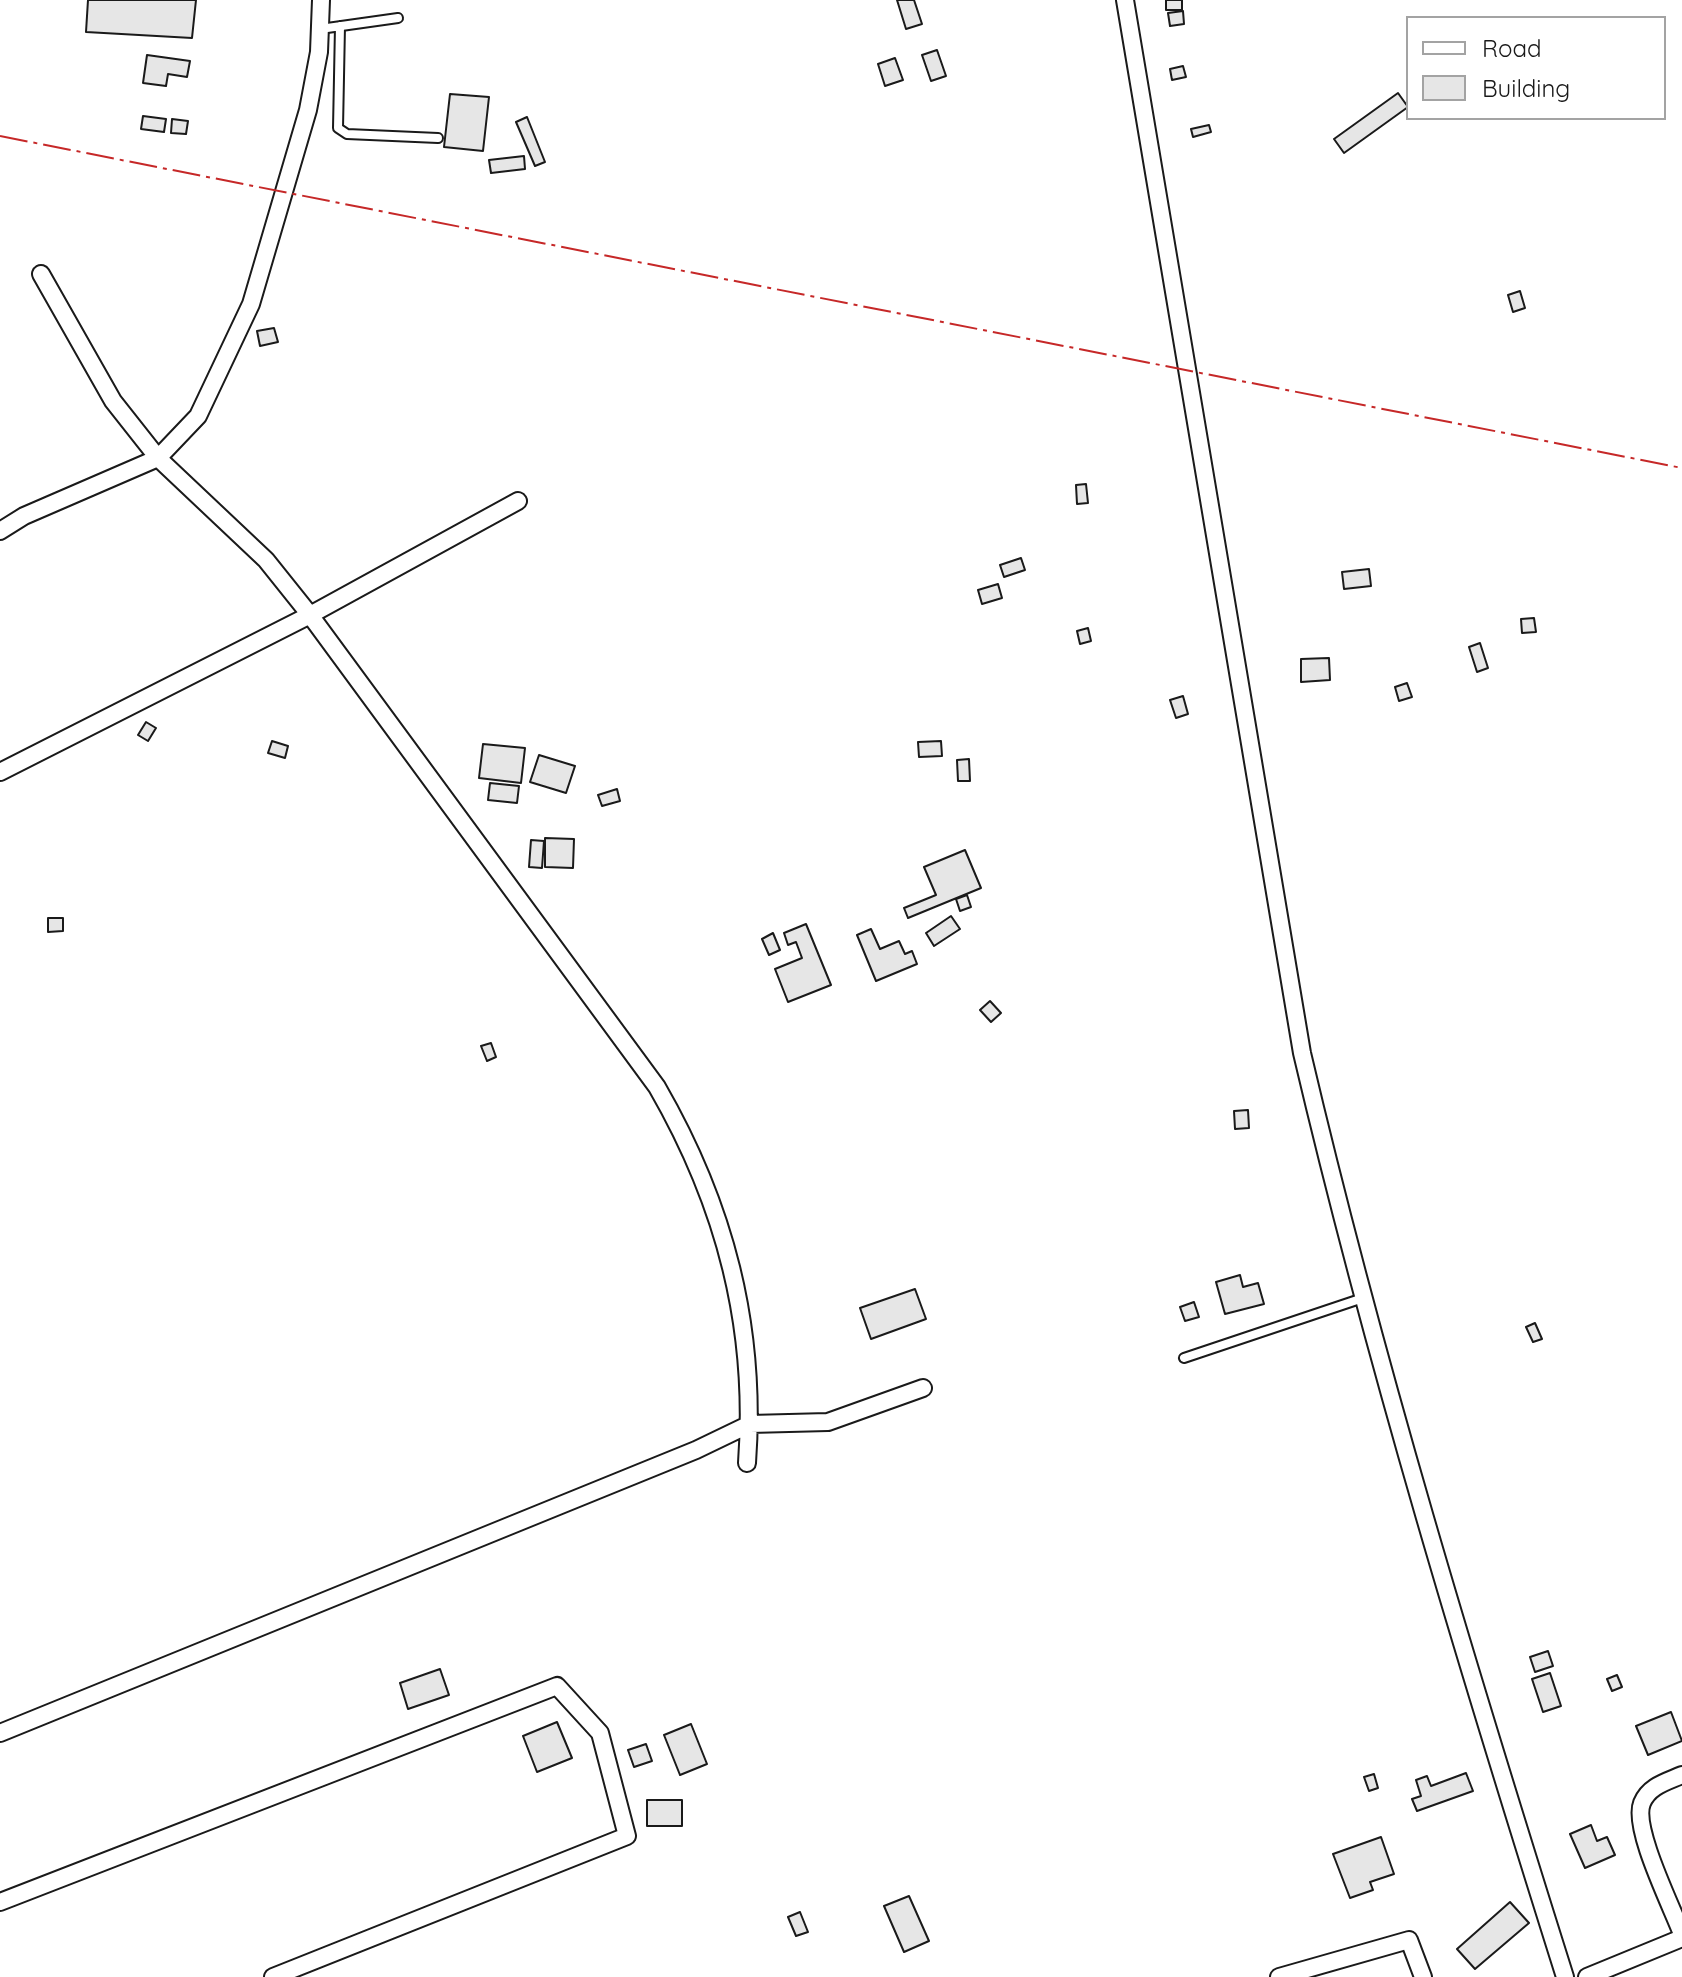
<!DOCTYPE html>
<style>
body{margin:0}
#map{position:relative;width:1682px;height:1977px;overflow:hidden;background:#fff;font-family:Quicksand,sans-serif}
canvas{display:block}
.legend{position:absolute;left:1406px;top:16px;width:260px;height:104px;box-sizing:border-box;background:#fff;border:2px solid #a3a3a3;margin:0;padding:10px 14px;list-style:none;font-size:24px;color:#1a1a1a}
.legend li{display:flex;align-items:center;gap:16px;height:40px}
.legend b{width:40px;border:2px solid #a3a3a3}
</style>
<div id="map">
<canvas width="1682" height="1977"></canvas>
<ul class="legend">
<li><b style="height:10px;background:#fff"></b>Road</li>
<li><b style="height:22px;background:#e6e6e6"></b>Building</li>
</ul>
</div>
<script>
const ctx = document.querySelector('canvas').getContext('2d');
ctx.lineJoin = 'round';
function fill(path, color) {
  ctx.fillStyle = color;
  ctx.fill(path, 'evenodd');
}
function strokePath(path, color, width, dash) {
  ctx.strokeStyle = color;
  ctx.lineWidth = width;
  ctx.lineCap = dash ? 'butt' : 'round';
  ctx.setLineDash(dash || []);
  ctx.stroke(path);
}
const building = new Path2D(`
 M88,0H196L192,38L86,32Z
 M897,0H914L922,24L906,29Z
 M1166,0H1182V10H1166Z
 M1183,11L1184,24L1170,26L1168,13Z
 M937,50L946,76L931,81L922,55Z
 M147,55L190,61L187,77L168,74L166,86L143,83Z
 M895,58L903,80L885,86L878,64Z
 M1183,66L1186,77L1172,80L1170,69Z
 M1398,93L1408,107L1344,153L1334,139Z
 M450,94L489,97L483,151L444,147Z
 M143,116L166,119L164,132L141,129Z
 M527,117L545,162L535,166L516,122Z
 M172,119L188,121L186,134L171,133Z
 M1209,125L1211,132L1193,137L1191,129Z
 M524,156L525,169L491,173L489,160Z
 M1520,291L1525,308L1513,312L1508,295Z
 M274,328L278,342L260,346L257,331Z
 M1086,484L1088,503L1077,504L1076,485Z
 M1021,558L1025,570L1004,577L1000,565Z
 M1369,569L1371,586L1344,589L1342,572Z
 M998,584L1002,598L982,604L978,590Z
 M1534,618L1536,632L1522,633L1521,619Z
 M1088,628L1091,641L1080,644L1077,631Z
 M1480,643L1488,668L1477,672L1469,647Z
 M1329,658L1330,680L1301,682V659Z
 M1407,683L1412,697L1399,701L1395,687Z
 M1183,696L1188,714L1176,718L1170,700Z
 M146,722L156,728L148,741L138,735Z
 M272,741L288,746L285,758L268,753Z
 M941,741L942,756L919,757L918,742Z
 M483,744L525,748L521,783L479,778Z
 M539,755L575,766L566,793L530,782Z
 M969,759L970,781H958L957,760Z
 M490,783L519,786L517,803L488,800Z
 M617,789L620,801L602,806L598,795Z
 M545,838L574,839L573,868L545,867Z
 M531,840L544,841L542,868L529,867Z
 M965,850L981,888L908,918L904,908L936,895L924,867Z
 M967,895L971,907L960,911L956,899Z
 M951,916L960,929L934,946L926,933Z
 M48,918H63V931L48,932Z
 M806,924L831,985L788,1002L775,969L802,958L796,942L788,945L784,933Z
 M871,929L880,949L899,941L905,954L912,951L917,964L876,981L857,935Z
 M773,933L780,950L769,955L762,939Z
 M990,1001L1001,1013L991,1022L980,1010Z
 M491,1043L496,1057L487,1061L481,1046Z
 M1248,1110L1249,1128L1235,1129L1234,1111Z
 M1240,1275L1243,1287L1258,1283L1264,1304L1225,1314L1216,1282Z
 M915,1289L926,1319L871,1339L860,1308Z
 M1194,1302L1199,1317L1185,1321L1180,1307Z
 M1535,1323L1542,1339L1533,1342L1526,1327Z
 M1548,1651L1553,1666L1535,1672L1530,1657Z
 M440,1669L449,1695L408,1709L400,1683Z
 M1550,1673L1561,1706L1543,1712L1532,1679Z
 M1617,1675L1622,1687L1612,1691L1607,1679Z
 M1671,1712L1682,1741L1648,1755L1636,1726Z
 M557,1722L572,1758L537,1772L523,1736Z
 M691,1724L707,1764L680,1775L664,1735Z
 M646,1744L652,1761L634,1767L628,1750Z
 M1466,1773L1473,1791L1417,1811L1412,1799L1421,1796L1416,1780L1427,1776L1431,1786Z
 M1374,1774L1378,1788L1369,1791L1364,1777Z
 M647,1800H682V1826H647Z
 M1591,1825L1597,1841L1607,1837L1615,1855L1585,1868L1570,1834Z
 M1381,1837L1394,1874L1370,1882L1373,1890L1350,1898L1333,1854Z
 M909,1896L929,1941L904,1952L884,1906Z
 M1510,1902L1529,1923L1475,1969L1457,1949Z
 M800,1912L808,1932L796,1936L788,1917Z`);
fill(building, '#e6e6e6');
strokePath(building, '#1a1a1a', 2);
const lane = new Path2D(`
 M340,26L338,128L347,134L438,138
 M320,29L398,18
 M1184,1358L1363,1298`);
const street = new Path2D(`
 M1125,0L1302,1053C1375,1364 1469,1672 1565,1977
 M41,274L113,401L158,458L266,560L310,615L657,1087C725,1205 757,1327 747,1463
 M0,531L24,516L158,458L198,416L251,304L308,110L319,52L321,0
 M0,772L310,615L518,501
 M0,1733L696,1450L750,1424L828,1422L923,1388
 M1682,1775C1666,1782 1649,1786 1642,1803C1632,1828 1672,1907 1682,1934
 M0,1902L557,1686L600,1733L627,1836L273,1977
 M1279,1977L1409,1940L1423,1977
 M1587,1977L1682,1938`);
strokePath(lane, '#1a1a1a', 12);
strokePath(street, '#1a1a1a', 20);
strokePath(lane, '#fff', 8);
strokePath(street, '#fff', 16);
strokePath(new Path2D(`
 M0,136L1682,468`), '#c62828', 2, [28, 6, 4, 6]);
</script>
